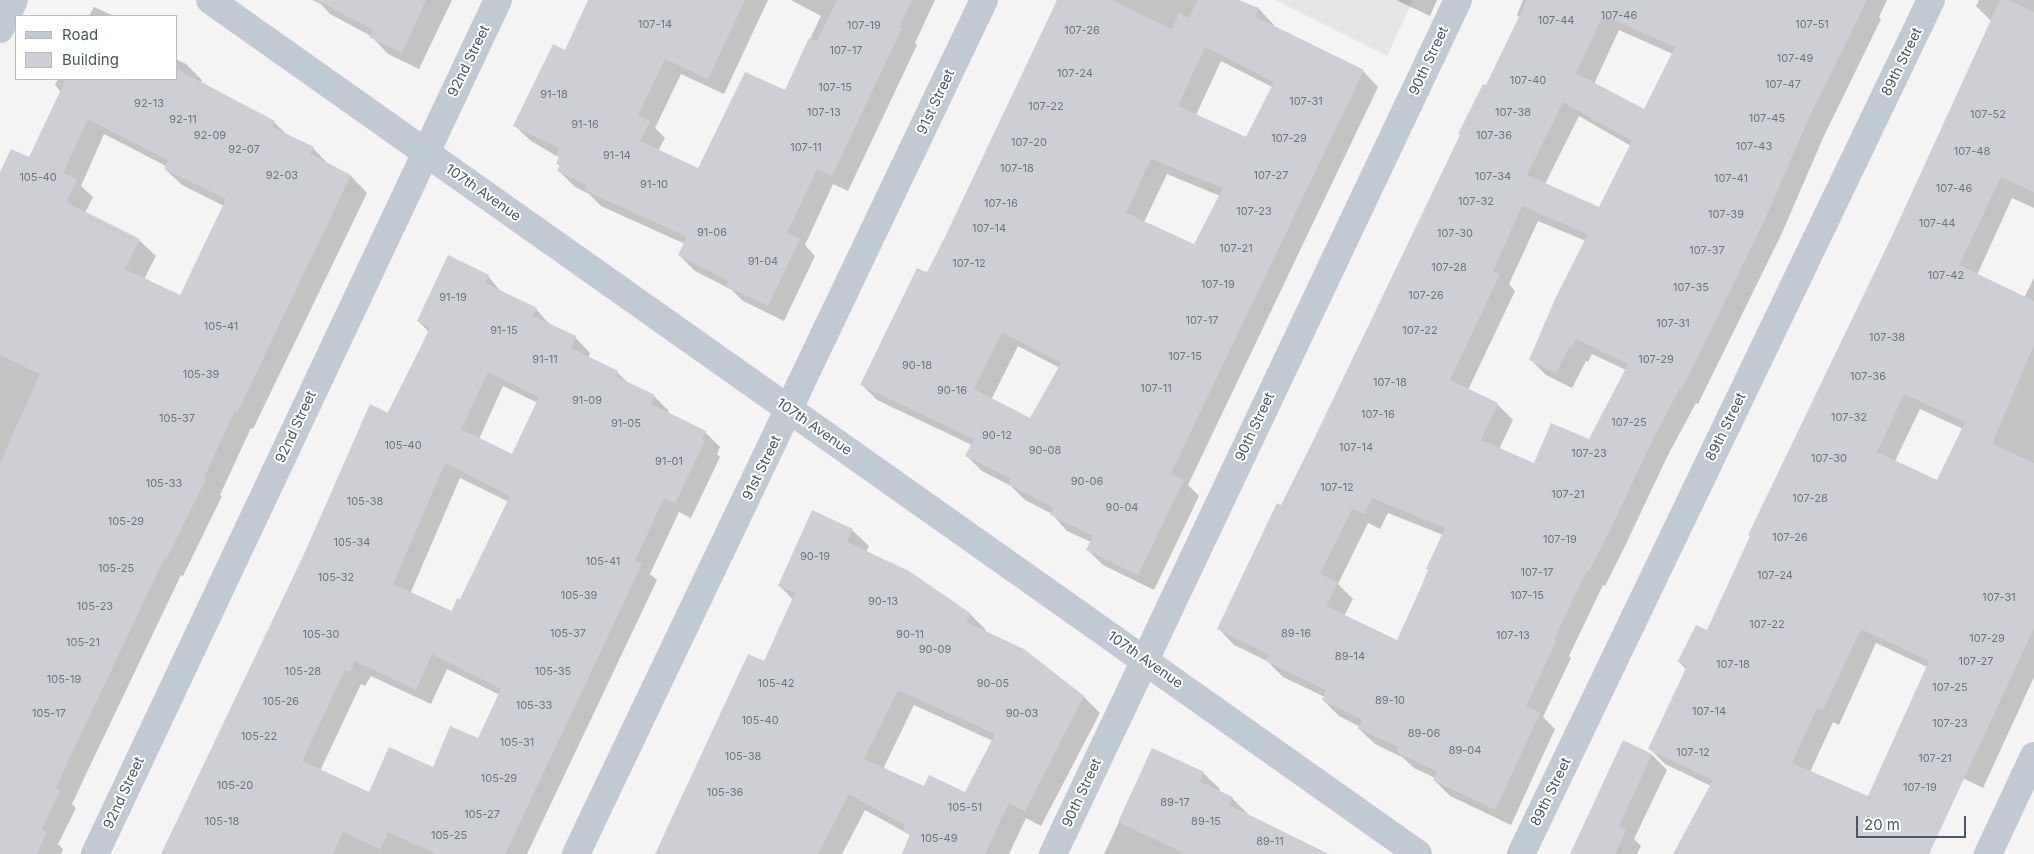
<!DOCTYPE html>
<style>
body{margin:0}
#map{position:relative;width:2034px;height:854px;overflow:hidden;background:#f5f3f3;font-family:Inter,sans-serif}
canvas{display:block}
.legend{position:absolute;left:15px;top:15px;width:162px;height:65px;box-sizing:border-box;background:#fff;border:1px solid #b7bbc0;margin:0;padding:6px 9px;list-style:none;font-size:15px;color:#4a5661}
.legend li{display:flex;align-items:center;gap:10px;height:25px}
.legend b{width:25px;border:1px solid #b7bbc0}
.scale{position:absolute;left:1856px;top:816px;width:110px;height:22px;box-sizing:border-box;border:2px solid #4a5661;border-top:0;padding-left:6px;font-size:15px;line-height:18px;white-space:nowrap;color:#4a5661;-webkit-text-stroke:4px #fff;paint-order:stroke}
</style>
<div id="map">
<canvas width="2034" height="854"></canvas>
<ul class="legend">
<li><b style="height:6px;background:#c1cad2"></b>Road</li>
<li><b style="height:14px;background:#cdcfd5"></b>Building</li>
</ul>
<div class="scale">20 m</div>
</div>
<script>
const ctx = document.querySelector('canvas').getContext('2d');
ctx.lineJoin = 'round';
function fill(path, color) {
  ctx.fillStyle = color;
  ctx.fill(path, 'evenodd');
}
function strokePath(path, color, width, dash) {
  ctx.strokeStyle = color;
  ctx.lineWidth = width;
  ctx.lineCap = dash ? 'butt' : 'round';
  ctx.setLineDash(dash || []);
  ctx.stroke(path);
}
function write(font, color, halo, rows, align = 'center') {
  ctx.font = font + ' Inter,sans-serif';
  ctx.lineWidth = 4;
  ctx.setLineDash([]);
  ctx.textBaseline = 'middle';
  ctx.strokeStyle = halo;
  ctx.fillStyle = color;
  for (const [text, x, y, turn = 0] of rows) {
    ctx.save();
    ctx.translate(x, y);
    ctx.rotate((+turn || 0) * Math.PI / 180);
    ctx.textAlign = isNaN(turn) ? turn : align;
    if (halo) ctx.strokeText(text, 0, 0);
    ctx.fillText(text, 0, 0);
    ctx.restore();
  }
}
fill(new Path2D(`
 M1275,0H1413L1387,56Z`), '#e6e4e5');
fill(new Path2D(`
 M312,0H452L419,69L388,54L371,36L330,14L321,4Z
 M590,0H768L724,94L681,74L655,128L665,138L658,151L699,170L785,91L821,16L791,0H935L915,43L917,45L848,191L833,184L805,245L815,256L784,321L743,301L732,290L695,271L679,255L685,244L601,206L589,194L575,187L559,171L561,167L558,164L560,158L531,141L515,126L566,52Z
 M1058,0H1238L1259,9L1274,25L1273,27L1363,71L1378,87L1188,485L1199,496L1154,590L1103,565L1088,550L1091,542L1067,531L1052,514L1025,500L1011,486L982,471L967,456L972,445L877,400L861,384L927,274L946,238ZM1221,61L1272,87L1246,138L1196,115ZM1167,174L1220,196L1195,246L1144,222ZM1018,346L1060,368L1030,420L991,400Z
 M1396,0H1437L1430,16Z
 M1523,0H1887L1879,17L1881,19L1823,138L1782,233L1698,404L1696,403L1668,455L1625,546L1605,586L1603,585L1569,656L1571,658L1543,717L1555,729L1511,825L1450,796L1434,780L1435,778L1414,768L1402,757L1375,744L1359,729L1360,727L1339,716L1323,700L1325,697L1283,677L1267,661L1234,645L1219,629L1282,507L1520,18L1517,15ZM1619,30L1673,54L1644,111L1594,84ZM1579,116L1631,146L1599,209L1545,184ZM1538,221L1586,241L1531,360L1546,375L1572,388L1586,361L1588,362L1592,354L1626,370L1590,441L1534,465L1499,449L1513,420L1497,404L1468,390L1515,291L1509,284ZM1388,513L1443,535L1398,642L1344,616L1353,599L1338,584L1368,523L1380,529Z
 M1979,0H2034V208L2012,198L1977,275L2024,298L2034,278V677L1983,788L1912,753L1927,667L1876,643L1839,725L1833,722L1810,772L1869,854H1675L1711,786L1665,764L1649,748L1687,670L1678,661L1707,632L1977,56L1992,22L1976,6ZM1920,409L1963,429L1937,481L1895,461Z
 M94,7L114,16H89Z
 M176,59L186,64L202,80L201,82L274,122L288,136L313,148L329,165L351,176L367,193L253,429L251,428L220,495L222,496L183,576L181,575L88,770L72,804L76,808L58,844L63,849L61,854H0V175L30,159L61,92L55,85L58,79H176ZM104,134L166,166L165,169L182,185L224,206L180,297L144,279L156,256L139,240L85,213L93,197L81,186Z
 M488,276L502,293L536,309L551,326L575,337L590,353L588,358L617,372L630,385L654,396L669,411L668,414L705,432L720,447L717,454L720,457L691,518L679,512L650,574L657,580L527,854H162L429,332L418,321ZM503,386L538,403L512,455L479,439ZM460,478L509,502L461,601L452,613L410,594ZM447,669L500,695L478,740L433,768L370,793L320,771L361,684L365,686L371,676L431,704Z
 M852,530L869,546L866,552L970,614L986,630L985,632L1084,697L1100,713L1041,826L1026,818L1009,854H902L910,835L865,810L842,854H656L765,663L793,600L779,585ZM914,705L993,741L965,794L925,788L883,769Z
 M1624,742L1652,755L1667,770L1634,839L1641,846L1637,854H1571Z
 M1153,750L1203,773L1220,789L1219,792L1232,798L1248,814L1247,816L1303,854H1104Z`), '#0003');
fill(new Path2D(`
 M317,0H426L402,53L369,37L373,30Z
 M588,0H745L708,79L665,59L638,115L650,121L640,141L698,168L745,72L785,90L809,38L817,41L837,0H912L899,27L902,28L832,176L817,169L787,233L800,239L768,306L726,286L728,281L678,255L687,237L584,190L587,185L557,171L560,165L556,164L559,157L556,155L559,148L513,126L553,44L565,50Z
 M1057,0H1111L1172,29L1179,13L1189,18L1198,0H1238L1259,8L1256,17L1364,70L1171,473L1184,480L1138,575L1086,550L1093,536L1050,515L1054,508L1008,484L1011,479L965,456L974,439L860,385L917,268L927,272L945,237ZM1205,47L1274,82L1246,137L1178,106ZM1151,159L1223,188L1194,244L1126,213ZM1002,332L1061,363L1030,418L974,389Z
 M1527,0H1867L1807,122L1766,217L1682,389L1680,388L1653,439L1610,530L1589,571L1587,570L1554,640L1556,641L1526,706L1540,713L1495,810L1433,780L1437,771L1397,753L1399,747L1358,729L1362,720L1322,700L1326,690L1266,661L1269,655L1217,629L1277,503L1281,505L1313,441L1460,135L1458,134L1483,84L1486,85ZM1603,15L1675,47L1644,109L1576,73ZM1563,102L1632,141L1599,207L1527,175ZM1522,206L1588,234L1555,299L1529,360L1556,373L1570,346L1572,347L1576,339L1628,364L1589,439L1551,423L1534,463L1481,440L1498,403L1450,380L1500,274L1493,271ZM1372,498L1445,528L1426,569L1429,570L1397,640L1326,606L1338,582L1320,574L1352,509L1364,514Z
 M2000,0H2009L2034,12V192L2001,177L1959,265L2034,301V345L1992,444L2034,463V628L1929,854H1673L1713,780L1648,749L1687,666L1678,661L1696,625L1707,630L1750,536L1748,535L1892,236ZM1904,394L1965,422L1937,480L1877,452ZM1861,629L1929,661L1868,796L1792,763L1817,708L1823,710Z
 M176,69L275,121L272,127L314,147L310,154L351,175L237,413L234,412L204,478L206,479L166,560L164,559L72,753L56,788L60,790L42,829L47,832L37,854H0V463L40,374L0,355V172L11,149L29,157L66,79H176ZM88,119L168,160L164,169L226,199L180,295L125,269L140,239L66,202L77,180L63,173Z
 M448,255L489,275L485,283L537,308L533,316L576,336L571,348L618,371L615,376L655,395L651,404L706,431L702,439L705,441L675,503L664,498L635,561L642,564L505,854H436L388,832L380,849L343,832L333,854H161L305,552L370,404L388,413L430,328L417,321ZM488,372L539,397L512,454L461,429ZM445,463L510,496L460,599L457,598L452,611L393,584ZM432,654L501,689L478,738L450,726L433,767L389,747L369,792L302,761L345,670L350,672L355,661L416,690Z
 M812,510L853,529L847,542L909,571L970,613L966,622L1024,649L1084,696L1025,811L1009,803L985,854H902L912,834L903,830L905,825L849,794L818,854H655L748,654L764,661L795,593L778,586ZM898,690L995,734L965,792L929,775L924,786L864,759Z
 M1623,740L1652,754L1619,826L1626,830L1615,854H1570Z
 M1152,748L1204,772L1200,782L1233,797L1229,805L1329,854H1186L1118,822Z`), '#cdcfd5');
strokePath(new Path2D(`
 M210,0L1418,854
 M0,29L14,0
 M95,854L498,0
 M576,854L984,0
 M1053,854L1458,0
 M1521,854L1931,0
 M1988,854L2034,756`), '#c1cad2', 28);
write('11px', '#6b747e', null, [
 ["107-46",1619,16],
 ["107-44",1556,21],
 ["107-14",655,25],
 ["107-51",1812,25],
 ["107-19",864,26],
 ["107-26",1082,31],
 ["107-17",846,51],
 ["107-49",1795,59],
 ["107-24",1075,74],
 ["107-40",1528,81],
 ["107-47",1783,85],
 ["107-15",835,88],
 ["91-18",554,95],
 ["107-31",1306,102],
 ["92-13",149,104],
 ["107-22",1046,107],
 ["107-13",824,113],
 ["107-38",1513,113],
 ["107-52",1988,115],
 ["107-45",1767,119],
 ["92-11",183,120],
 ["91-16",585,125],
 ["92-09",210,136],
 ["107-36",1494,136],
 ["107-29",1289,139],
 ["107-20",1029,143],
 ["107-43",1754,147],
 ["107-11",806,148],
 ["92-07",244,150],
 ["107-48",1972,152],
 ["91-14",617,156],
 ["107-18",1017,169],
 ["92-03",282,176],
 ["107-27",1271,176],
 ["107-34",1493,177],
 ["105-40",38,178],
 ["107-41",1731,179],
 ["91-10",654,185],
 ["107-46",1954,189],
 ["107-32",1476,202],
 ["107-16",1001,204],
 ["107-23",1254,212],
 ["107-39",1726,215],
 ["107-44",1937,224],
 ["107-14",989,229],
 ["91-06",712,233],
 ["107-30",1455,234],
 ["107-21",1236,249],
 ["107-37",1707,251],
 ["91-04",763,262],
 ["107-12",969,264],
 ["107-28",1449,268],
 ["107-42",1946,276],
 ["107-19",1218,285],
 ["107-35",1691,288],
 ["107-26",1426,296],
 ["91-19",453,298],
 ["107-17",1202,321],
 ["107-31",1673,324],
 ["105-41",221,327],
 ["91-15",504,331],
 ["107-22",1420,331],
 ["107-38",1887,338],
 ["107-15",1185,357],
 ["91-11",545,360],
 ["107-29",1656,360],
 ["90-18",917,366],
 ["105-39",201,375],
 ["107-36",1868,377],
 ["107-18",1390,383],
 ["107-11",1156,389],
 ["90-16",952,391],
 ["91-09",587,401],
 ["107-16",1378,415],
 ["107-32",1849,418],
 ["105-37",177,419],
 ["107-25",1629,423],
 ["91-05",626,424],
 ["90-12",997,436],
 ["105-40",403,446],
 ["107-14",1356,448],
 ["90-08",1045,451],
 ["107-23",1589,454],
 ["107-30",1829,459],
 ["91-01",669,462],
 ["90-06",1087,482],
 ["105-33",164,484],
 ["107-12",1337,488],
 ["107-21",1568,495],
 ["107-28",1810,499],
 ["105-38",365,502],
 ["90-04",1122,508],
 ["105-29",126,522],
 ["107-26",1790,538],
 ["107-19",1560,540],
 ["105-34",352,543],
 ["90-19",815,557],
 ["105-41",603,562],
 ["105-25",116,569],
 ["107-17",1537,573],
 ["107-24",1775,576],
 ["105-32",336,578],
 ["105-39",579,596],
 ["107-15",1527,596],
 ["107-31",1999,598],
 ["90-13",883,602],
 ["105-23",95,607],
 ["107-22",1767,625],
 ["105-37",568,634],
 ["89-16",1296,634],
 ["105-30",321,635],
 ["90-11",910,635],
 ["107-13",1513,636],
 ["107-29",1987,639],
 ["105-21",83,643],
 ["90-09",935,650],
 ["89-14",1350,657],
 ["107-27",1976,662],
 ["107-18",1733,665],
 ["105-28",303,672],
 ["105-35",553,672],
 ["105-19",64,680],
 ["105-42",776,684],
 ["90-05",993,684],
 ["107-25",1950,688],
 ["89-10",1390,701],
 ["105-26",281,702],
 ["105-33",534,706],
 ["107-14",1709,712],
 ["105-17",49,714],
 ["90-03",1022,714],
 ["105-40",760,721],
 ["107-23",1950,724],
 ["89-06",1424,734],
 ["105-22",259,737],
 ["105-31",517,743],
 ["89-04",1465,751],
 ["107-12",1693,753],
 ["105-38",743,757],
 ["107-21",1935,759],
 ["105-29",499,779],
 ["105-20",235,786],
 ["107-19",1920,788],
 ["105-36",725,793],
 ["89-17",1175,803],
 ["105-51",965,808],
 ["105-27",482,815],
 ["105-18",222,822],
 ["89-15",1206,822],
 ["105-25",449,836],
 ["105-49",939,839],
 ["89-11",1270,842]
]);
write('14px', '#4a5661', '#fff', [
 ["92nd Street",469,61,-64],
 ["90th Street",1429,61,-65],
 ["89th Street",1902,62,-64],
 ["91st Street",936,102,-65],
 ["107th Avenue",483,193,35],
 ["92nd Street",296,427,-65],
 ["107th Avenue",814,427,35],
 ["90th Street",1255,427,-65],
 ["89th Street",1726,427,-64],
 ["91st Street",762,468,-64],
 ["107th Avenue",1145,660,35],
 ["89th Street",1551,792,-64],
 ["92nd Street",124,793,-65],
 ["90th Street",1082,793,-65]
]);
</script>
